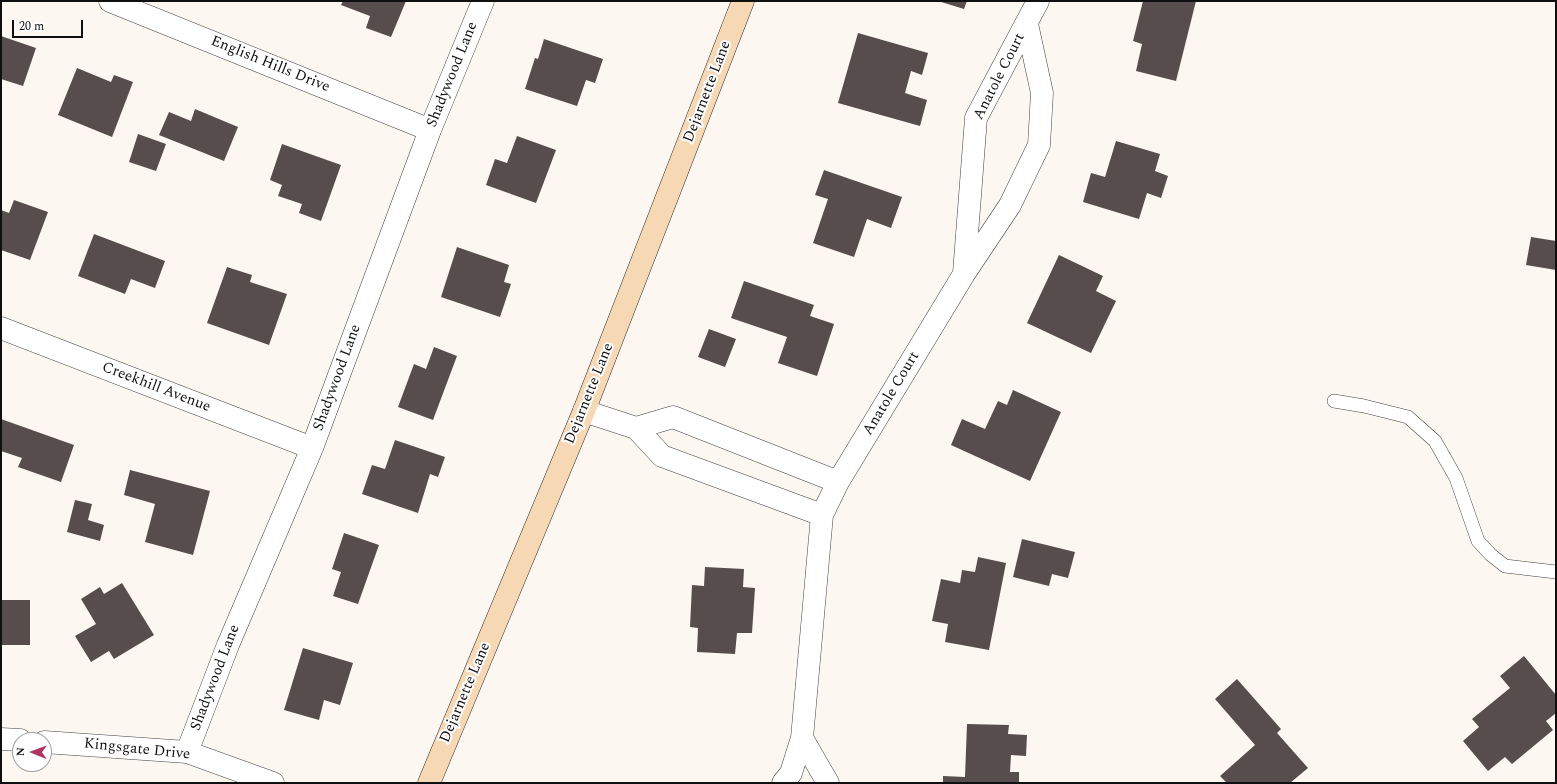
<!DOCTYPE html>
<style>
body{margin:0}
#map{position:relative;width:1557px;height:784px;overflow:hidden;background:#fdf7f2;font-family:Spectral,serif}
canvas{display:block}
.frame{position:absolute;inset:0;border:2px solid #0f0f0f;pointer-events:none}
.north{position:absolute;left:12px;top:732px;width:40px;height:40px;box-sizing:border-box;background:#fff;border:1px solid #9f9f9f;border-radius:50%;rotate:271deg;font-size:11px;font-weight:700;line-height:16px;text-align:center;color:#0f0f0f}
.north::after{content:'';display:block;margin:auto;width:14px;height:18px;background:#af3664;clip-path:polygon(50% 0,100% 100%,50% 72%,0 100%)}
.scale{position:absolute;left:12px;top:20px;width:71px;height:18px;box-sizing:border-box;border:2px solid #0f0f0f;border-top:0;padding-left:5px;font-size:12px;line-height:14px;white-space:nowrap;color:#0f0f0f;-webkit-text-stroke:3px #fff;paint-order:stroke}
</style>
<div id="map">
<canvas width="1557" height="784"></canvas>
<div class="frame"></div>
<div class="north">N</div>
<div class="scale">20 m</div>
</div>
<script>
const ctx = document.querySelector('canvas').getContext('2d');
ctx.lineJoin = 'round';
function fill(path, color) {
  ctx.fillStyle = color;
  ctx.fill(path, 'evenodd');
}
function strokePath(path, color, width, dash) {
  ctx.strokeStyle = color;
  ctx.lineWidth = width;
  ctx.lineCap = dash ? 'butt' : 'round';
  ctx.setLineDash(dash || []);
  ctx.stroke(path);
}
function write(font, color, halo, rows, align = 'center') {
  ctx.font = font + ' Spectral,serif';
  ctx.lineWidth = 4;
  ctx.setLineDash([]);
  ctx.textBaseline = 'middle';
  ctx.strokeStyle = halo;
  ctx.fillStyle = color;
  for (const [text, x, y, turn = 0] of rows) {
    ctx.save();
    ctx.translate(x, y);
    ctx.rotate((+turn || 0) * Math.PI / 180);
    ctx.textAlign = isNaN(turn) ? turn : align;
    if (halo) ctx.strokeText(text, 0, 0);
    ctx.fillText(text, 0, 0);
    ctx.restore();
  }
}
fill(new Path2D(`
 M343,1H406L391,37L366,28L370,16L341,5Z
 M938,1H967L964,9Z
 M1143,1H1196L1176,81L1136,71L1142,44L1133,41Z
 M858,33L928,53L922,75L911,71L905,93L927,100L920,126L838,103Z
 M1,36L36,48L23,86L1,79Z
 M544,39L603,59L595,83L586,80L577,106L525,89L535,58L538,59Z
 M77,68L111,82L114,75L133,82L112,137L58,115Z
 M195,109L238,127L224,161L159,135L169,112L191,121Z
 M138,134L166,144L156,171L129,162Z
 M517,136L556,150L536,203L486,185L495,159L507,163Z
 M1116,141L1160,154L1155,171L1168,176L1161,198L1147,193L1139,219L1083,202L1091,173L1105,177Z
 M282,144L341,165L321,221L299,213L302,204L278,196L282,185L270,180Z
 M824,170L902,197L891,228L867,219L854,257L813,243L828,199L815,195Z
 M14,200L48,212L30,260L1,250V210L9,213Z
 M94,234L165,261L155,288L131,279L125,294L78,276Z
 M1531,237L1556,241V270L1526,265Z
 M457,247L509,265L504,282L511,284L500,317L441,297Z
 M1059,255L1103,276L1096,291L1116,301L1091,353L1027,323Z
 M227,267L252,275L250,282L287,294L269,345L207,323Z
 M744,281L814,305L810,316L834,324L817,376L778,363L787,337L731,318Z
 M709,329L736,339L725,367L698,357Z
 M434,347L457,356L433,420L398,407L414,364L426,369Z
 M1013,390L1061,412L1030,481L951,445L962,419L985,429L998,401L1007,405Z
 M1,419L74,445L61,482L18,467L22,458L1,451Z
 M395,440L445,457L438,477L430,474L418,513L362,494L372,465L385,469Z
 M130,470L210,491L193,555L145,542L155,504L124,495Z
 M75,500L92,504L88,520L104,525L100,541L67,532Z
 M344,533L379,545L358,604L333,596L341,572L332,569Z
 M1022,539L1075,552L1068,578L1052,574L1049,586L1013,577Z
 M978,557L1006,563L989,650L945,642L948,624L932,621L941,579L960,583L962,570L975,572Z
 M705,567L744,569L743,587L755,588L752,633H737L735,654L697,652L698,628L690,627L692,585L704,586Z
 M122,583L154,635L114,659L109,651L91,662L75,636L96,624L81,599L100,587L104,594Z
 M1,600H30V645H1Z
 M303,648L353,663L340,705L324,700L319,720L284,710Z
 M1524,656L1556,695V713L1546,721L1553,730L1512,764L1505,757L1488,771L1463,741L1479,727L1472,719L1510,688L1500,676Z
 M1237,679L1281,729L1277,733L1308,768L1290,783H1227L1220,776L1255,745L1215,699Z
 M967,724L1009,725L1008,734L1027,735L1026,756L1011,755L1010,772H1019V783H943V776L965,777Z`), '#564d4c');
const lane = new Path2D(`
 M1334,401L1364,406L1408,417L1435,441L1456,478L1478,541L1491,555L1505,566L1556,572`);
const street = new Path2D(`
 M110,1L430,130
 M964,273L976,118L1038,1
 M1,328L312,448
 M584,411L636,428L662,456L822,515
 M636,428L673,417L838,482
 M802,738L828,783
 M1,739L20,740
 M44,742L187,752L273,783
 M187,752L228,645L312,448L430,130L483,1
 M783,783L791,773L802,738L822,515L838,482L964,274L1010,205L1039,145L1042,93L1027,24`);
const secondary = new Path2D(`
 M429,783L584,411L743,1`);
strokePath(lane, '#424242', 14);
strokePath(street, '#424242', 23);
strokePath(secondary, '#313131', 23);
strokePath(lane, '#fff', 13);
strokePath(street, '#fff', 22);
strokePath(secondary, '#f6d9b4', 22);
write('15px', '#0f0f0f', '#fff', [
 ["English Hills Drive",270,65,22],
 ["Shadywood Lane",453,75,-68],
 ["Anatole Court",1000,77,-63],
 ["Dejarnette Lane",708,92,-69],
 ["Shadywood Lane",338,378,-70],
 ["Creekhill Avenue",156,388,21],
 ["Dejarnette Lane",590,394,-68],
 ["Anatole Court",892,394,-59],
 ["Shadywood Lane",216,678,-69],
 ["Dejarnette Lane",466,693,-67],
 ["Kingsgate Drive",137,750,6]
]);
</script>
